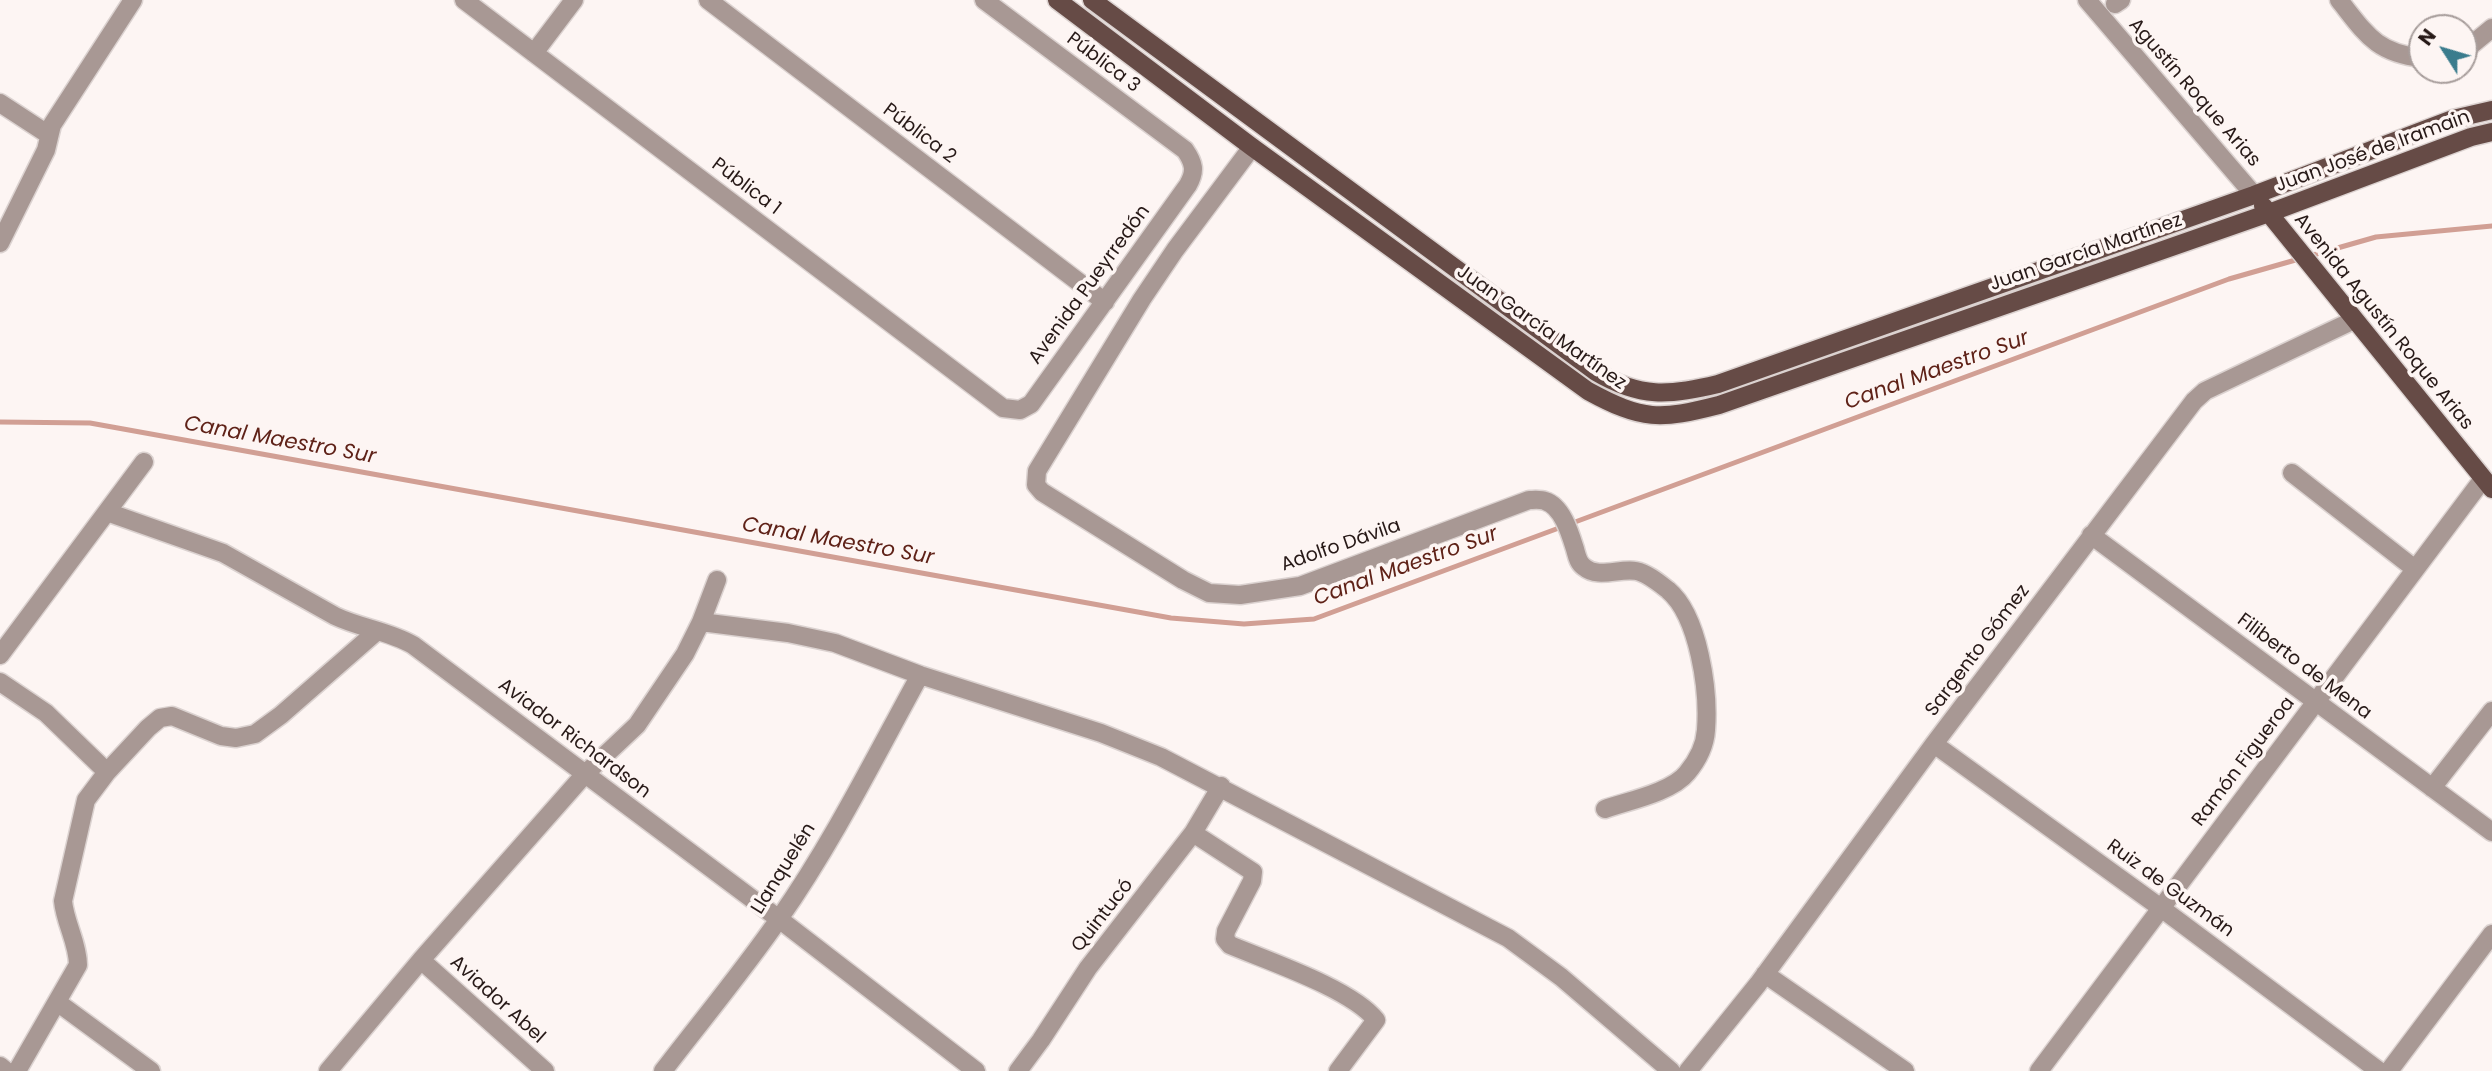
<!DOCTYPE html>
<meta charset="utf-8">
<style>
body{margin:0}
#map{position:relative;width:2492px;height:1071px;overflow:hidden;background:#fdf5f3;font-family:Poppins,sans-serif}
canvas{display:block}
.north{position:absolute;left:2408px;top:14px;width:70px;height:70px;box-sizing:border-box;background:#fdf5f3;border:2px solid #a79d9b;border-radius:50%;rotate:307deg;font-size:19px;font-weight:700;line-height:28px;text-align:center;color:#271917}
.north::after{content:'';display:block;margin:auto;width:24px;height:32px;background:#3a7c8d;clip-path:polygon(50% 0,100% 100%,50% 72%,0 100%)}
</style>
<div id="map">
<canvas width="2492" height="1071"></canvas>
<div class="north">N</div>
</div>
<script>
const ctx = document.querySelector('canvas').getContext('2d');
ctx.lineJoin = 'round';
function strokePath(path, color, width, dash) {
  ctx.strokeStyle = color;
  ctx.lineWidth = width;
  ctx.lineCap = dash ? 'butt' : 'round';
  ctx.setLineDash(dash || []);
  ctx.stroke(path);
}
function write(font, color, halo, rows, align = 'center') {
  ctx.font = font + ' Poppins,sans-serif';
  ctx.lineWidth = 7;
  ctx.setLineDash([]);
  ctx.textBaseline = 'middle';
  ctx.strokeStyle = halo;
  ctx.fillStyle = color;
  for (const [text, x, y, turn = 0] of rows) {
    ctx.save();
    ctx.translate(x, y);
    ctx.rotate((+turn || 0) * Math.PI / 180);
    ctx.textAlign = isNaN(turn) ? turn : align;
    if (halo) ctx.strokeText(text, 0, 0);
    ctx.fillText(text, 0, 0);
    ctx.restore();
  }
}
strokePath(new Path2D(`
 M0,422L90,423L1171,618L1244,624L1314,619L2229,279L2376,237L2492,226`), '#d19f94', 5);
const minor = new Path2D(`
 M464,0L1003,408L1020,410L1031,404L1188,185C1196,171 1194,163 1185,150L984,0
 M708,0L1105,302
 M2087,0L2254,195
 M2339,0C2366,34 2376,53 2422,58
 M2115,4L2121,0
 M2464,51L2492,28
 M534,53L574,0
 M0,103L49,135
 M1252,147L1175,250L1142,299L1037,471L1036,485L1042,492L1183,580L1209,593L1240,595L1300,586L1529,500C1533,500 1540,499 1545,501C1562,506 1570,533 1575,549C1577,556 1578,563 1584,567C1598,579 1619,568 1636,571C1647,573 1659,583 1668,590C1699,616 1709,691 1706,730C1705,746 1697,761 1687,773C1672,792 1628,801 1605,809
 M0,243L46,150L52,125L133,0
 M2292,473L2415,569
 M107,512L223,553L335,616C360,628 389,631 413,645L779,919L976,1071
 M2091,535L2492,832
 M701,622L788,633L835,643L920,675L1101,733L1161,757L1508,938L1561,977L1671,1071
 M0,655L144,462
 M0,682L46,713L107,772
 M1934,744L2161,908L2379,1071
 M2432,788L2492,711
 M1193,833L1253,872L1252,881L1226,931L1225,939L1230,945C1268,961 1352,989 1376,1020L1338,1071
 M421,960L545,1071
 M1765,974L1905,1071
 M57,1002L151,1071
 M0,1066L6,1071
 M17,1071L78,965C78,943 65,923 63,901L86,800L107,772L148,728L160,718L172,716L221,736L236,738L255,734L281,715L376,632
 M328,1071L421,960L585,774L637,725L685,654L701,622L717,580
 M663,1071C702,1020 743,971 779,919C833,842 875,757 920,675
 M1018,1071L1041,1040L1088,968L1193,833L1221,786
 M1688,1071L1758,984L1934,744L2194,401L2205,391L2354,320
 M2039,1071L2483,479
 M2389,1071L2492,934`);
const major = new Path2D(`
 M1057,0L1252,147L1588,391C1643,421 1660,420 1719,405L2269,213L2471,137L2492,132
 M1092,0L1596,372C1640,398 1669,396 1718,384L2254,195L2453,119L2492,110
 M2263,206L2492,489`);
strokePath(minor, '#dbd2d0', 21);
strokePath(major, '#dbd2d0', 21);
strokePath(minor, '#a89894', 18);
strokePath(major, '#664b46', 18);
write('19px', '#271917', '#fdf5f3', [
 ["Pública 3",1103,63,37],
 ["Agustín Roque Arias",2194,93,49],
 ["Pública 2",919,134,37],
 ["Juan José de Iramain",2373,152,-20],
 ["Pública 1",746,187,37],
 ["Juan García Martínez",2086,253,-19],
 ["Avenida Pueyrredón",1090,285,-54],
 ["Avenida Agustín Roque Arias",2383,322,51],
 ["Juan García Martínez",1541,328,35],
 ["Adolfo Dávila",1341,546,-19],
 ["Sargento Gómez",1978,651,-53],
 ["Filiberto de Mena",2304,667,37],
 ["Aviador Richardson",574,739,37],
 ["Ramón Figueroa",2244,762,-53],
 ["Llanquelén",784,869,-58],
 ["Ruiz de Guzmán",2170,889,36],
 ["Quintucó",1103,916,-52],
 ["Aviador Abel",497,1000,42]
]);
write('italic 21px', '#5f2218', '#fdf5f3', [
 ["Canal Maestro Sur",1937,371,-20],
 ["Canal Maestro Sur",280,441,10],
 ["Canal Maestro Sur",838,542,10],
 ["Canal Maestro Sur",1406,567,-20]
]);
</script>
